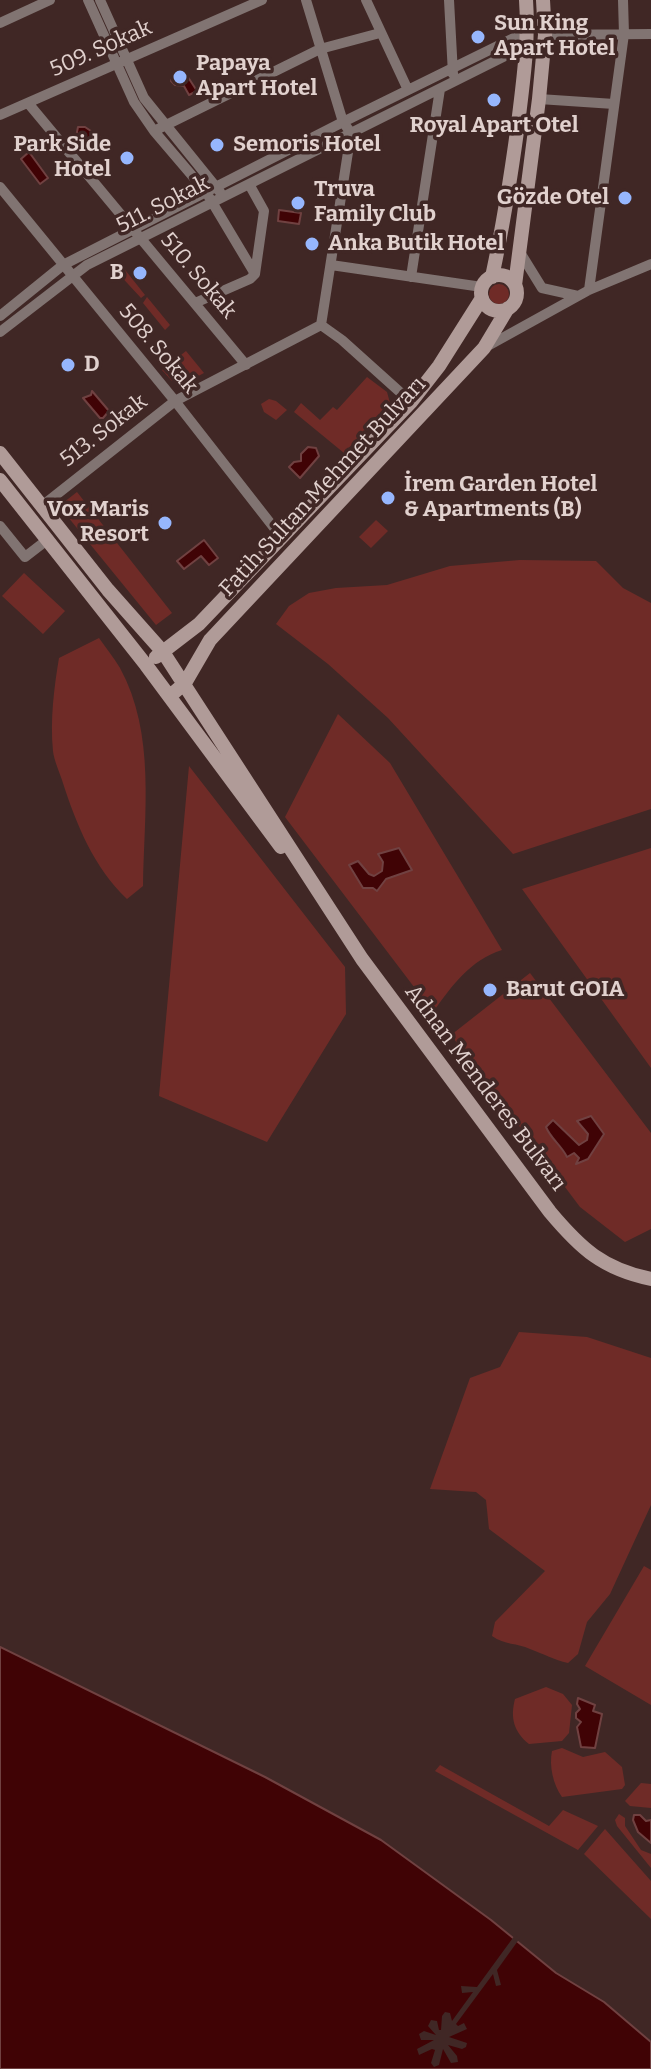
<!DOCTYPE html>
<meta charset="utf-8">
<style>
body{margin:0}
canvas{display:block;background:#402725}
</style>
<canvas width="651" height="2069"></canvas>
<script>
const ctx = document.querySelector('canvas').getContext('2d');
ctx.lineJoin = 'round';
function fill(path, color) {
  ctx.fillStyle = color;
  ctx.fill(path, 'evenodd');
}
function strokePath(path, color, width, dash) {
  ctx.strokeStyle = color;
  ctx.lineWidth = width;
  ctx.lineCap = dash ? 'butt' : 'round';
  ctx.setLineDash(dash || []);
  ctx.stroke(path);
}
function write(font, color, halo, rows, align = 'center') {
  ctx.font = font + ' Bitter,serif';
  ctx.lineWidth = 7;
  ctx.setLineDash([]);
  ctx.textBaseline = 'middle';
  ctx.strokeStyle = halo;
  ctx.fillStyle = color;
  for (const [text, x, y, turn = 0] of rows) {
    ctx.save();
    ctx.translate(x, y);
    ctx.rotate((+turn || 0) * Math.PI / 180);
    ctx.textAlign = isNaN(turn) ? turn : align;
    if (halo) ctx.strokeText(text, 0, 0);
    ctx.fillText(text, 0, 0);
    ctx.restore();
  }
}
fill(new Path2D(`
 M122,266L145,295L141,298L116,271Z
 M489 294a10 10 0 1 1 20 0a10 10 0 1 1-20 0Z
 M147,297L170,325L165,330L143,303Z
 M186,351L204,373L187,382L172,381L162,370Z
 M367,377L387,392L390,403L344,453L294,412L301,403L320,420L333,407L337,410Z
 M269,399L276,401L287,410L276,420L264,412L261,404Z
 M77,492L172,613L156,625L59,506Z
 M376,520L388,531L371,548L359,537Z
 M520,560L596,561L623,588L651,603V809L513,854L388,718L328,664L276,624L289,606L309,593L336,588L387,585L450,566Z
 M24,573L65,611L43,634L2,596Z
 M99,638C106,648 114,658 120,668C156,734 144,814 143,886L127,899C94,868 76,824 62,780C59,771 54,760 53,751C50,720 54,688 59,658Z
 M338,714L390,763L502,950C470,960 452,986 433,1012L285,817Z
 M189,766L345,967L346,1014L267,1142L159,1096Z
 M651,848V1068L522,889Z
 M530,973L651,1133V1229L625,1242L580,1207L451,1035Z
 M519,1332L587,1337L651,1358V1505L610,1594L587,1622L578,1654L568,1663C554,1660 544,1654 530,1649C517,1643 505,1645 492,1636L495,1622L545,1571L489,1529L486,1500L476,1492L430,1489L470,1378L500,1367Z
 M644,1566L651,1570V1705L585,1666Z
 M546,1687L563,1694L572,1705L569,1733L562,1741L529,1744C514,1732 510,1718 515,1699Z
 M562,1748L583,1757L605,1752L622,1767L625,1785L622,1789L562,1797C553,1784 549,1766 552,1751Z
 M440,1765L549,1826L563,1810L598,1826L578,1850L435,1771Z
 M641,1783L651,1784V1808L630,1806L625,1801Z
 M619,1814L625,1818V1826L641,1850L651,1854V1868L617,1826L615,1820Z
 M605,1829L651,1881V1919L584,1854Z`), '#6f2b27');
const water = new Path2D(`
 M184,71L197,91L189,95L184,86L175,85L171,81L173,76Z
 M78,127H85L107,142L98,143L85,152L76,137Z
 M29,152L48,178L40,184L21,159Z
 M279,210L301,213L299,224L278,221Z
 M92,391L109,411L103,418H100L83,398L91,395Z
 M308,447L316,448L319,456L300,478L289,467L294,462L301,461V454Z
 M204,540L218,558L209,565L201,556L184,569L177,561Z
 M399,848L412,870L386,879L377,891L373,888H363L349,865L358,861L369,874L374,876L382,871L383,862L378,854Z
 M591,1116L604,1134L588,1159L576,1164L579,1158L574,1153L567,1157C561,1145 551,1139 546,1127L553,1120L579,1145L587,1140L588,1134L577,1121Z
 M0,1647L265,1777L381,1840L491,1920L556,1973L604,2002L651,2042V2069H0Z
 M578,1698L595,1705L593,1711L602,1714L595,1748L581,1747L577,1727L581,1722L576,1718V1713L580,1709L577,1704Z
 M634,1815H640L646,1821L651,1820V1843L638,1832L633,1820Z`);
fill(water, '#400305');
strokePath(water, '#704141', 2);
fill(new Path2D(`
 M515,1935L520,1938L497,1970L501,1985L496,1986L493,1974L456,2024L458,2026L464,2023L467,2029L449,2037L467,2043L466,2047L462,2049L448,2045L457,2056L458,2062L451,2063L443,2049L439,2065L434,2067L431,2063L435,2050L432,2049L419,2055L417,2049L434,2040H421L419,2034L424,2031L436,2035L428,2026L431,2020L437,2021L439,2030H441L442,2016L445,2012L450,2013L452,2021L473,1992L462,1993L461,1986L477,1987Z`), '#402725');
strokePath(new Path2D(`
 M88,0L134,102L154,131L206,192L255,274
 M100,0L144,98L220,192
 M306,0L343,122L351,133L321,325
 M366,0L408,90
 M449,0L453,74
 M0,23L50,0
 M545,35L651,34
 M539,99L614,104
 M28,103L246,365
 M0,115L262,0
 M154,131L320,49L380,33
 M0,187L175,401L282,538
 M521,254L542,288L578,296
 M331,265L482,287
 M411,277L440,89
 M589,290L624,34L623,0
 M195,303L250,279L255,274L264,211L249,184
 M0,316L63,265L343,122L528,31
 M321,325L342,340L411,402
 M0,332L87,265L527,45
 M486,347L589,290L651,264
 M42,506L175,401L321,325
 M0,526L25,557L47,540`), '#817472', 10);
strokePath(new Path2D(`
 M481 293a18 18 0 1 1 36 0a18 18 0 1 1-36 0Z
 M492,277C503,226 511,176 518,124C523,82 529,42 526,0
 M515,285L539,99L545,35L543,0
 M0,453L108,590L163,652L362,959L550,1212C581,1249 603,1269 651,1279
 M0,480L146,665L281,847
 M156,657L199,624L411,402L439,366L482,298
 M170,696L185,683L210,640L484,348L508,308`), '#b09b98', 14);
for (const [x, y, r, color] of [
 [478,37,8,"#96b6fd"],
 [180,77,8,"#96b6fd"],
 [494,100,8,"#96b6fd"],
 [217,145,8,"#96b6fd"],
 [127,158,8,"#96b6fd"],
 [625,198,8,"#96b6fd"],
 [298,203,8,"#96b6fd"],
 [312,244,8,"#96b6fd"],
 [140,273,8,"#96b6fd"],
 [68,365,8,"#96b6fd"],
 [388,498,8,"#96b6fd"],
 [165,523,8,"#96b6fd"],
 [490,990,8,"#96b6fd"]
]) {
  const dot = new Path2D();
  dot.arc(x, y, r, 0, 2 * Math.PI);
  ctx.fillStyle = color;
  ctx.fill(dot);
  strokePath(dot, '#402725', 3);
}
write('bold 22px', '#e1d1ce', '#402725', [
 ["Sun King",494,24],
 ["Apart Hotel",494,49],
 ["Papaya",196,64],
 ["Apart Hotel",196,89],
 ["Royal Apart Otel",494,126,"center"],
 ["Park Side",111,145,"right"],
 ["Hotel",111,170,"right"],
 ["Semoris Hotel",233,145],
 ["Truva",314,190],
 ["Family Club",314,215],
 ["Gözde Otel",609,198,"right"],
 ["Anka Butik Hotel",328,244],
 ["B",124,273,"right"],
 ["D",84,365],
 ["İrem Garden Hotel",404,485],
 ["& Apartments (B)",404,510],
 ["Vox Maris",149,510,"right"],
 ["Resort",149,535,"right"],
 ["Barut GOIA",506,990]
], 'left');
write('22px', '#e1d1ce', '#402725', [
 ["509. Sokak",101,49,-24],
 ["511. Sokak",163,205,-27],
 ["510. Sokak",198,276,50],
 ["508. Sokak",158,349,50],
 ["513. Sokak",104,431,-38],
 ["Fatih Sultan Mehmet Bulvarı",323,487,-47],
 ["Adnan Menderes Bulvarı",485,1088,53]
]);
</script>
